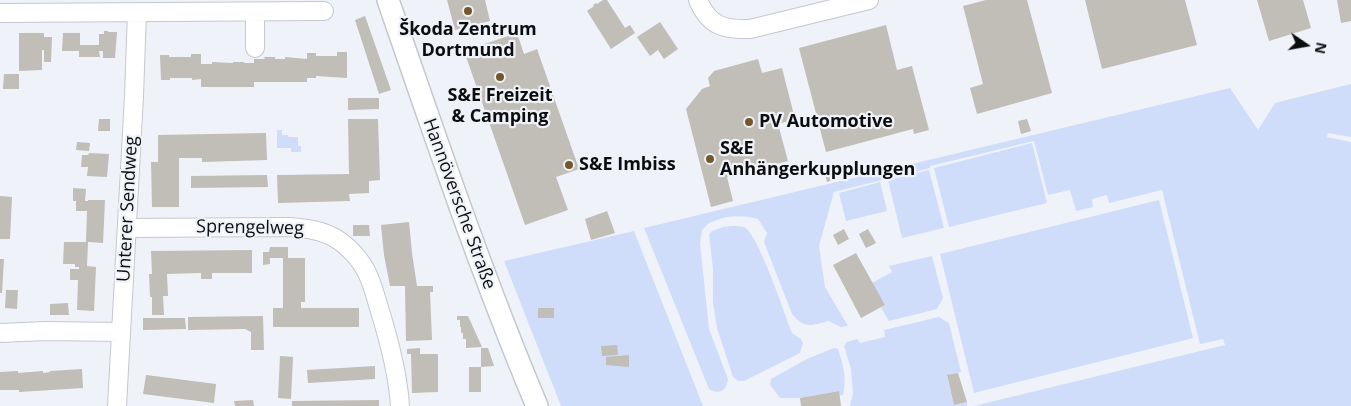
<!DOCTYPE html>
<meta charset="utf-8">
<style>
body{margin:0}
#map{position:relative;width:1351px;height:406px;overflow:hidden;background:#eff2f9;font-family:"Open Sans",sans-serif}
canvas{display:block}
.north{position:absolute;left:1281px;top:20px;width:50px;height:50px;-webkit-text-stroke:4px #eff2f9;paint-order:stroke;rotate:102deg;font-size:14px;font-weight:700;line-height:20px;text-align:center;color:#0c0d0f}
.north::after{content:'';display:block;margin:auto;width:18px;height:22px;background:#0c0d0f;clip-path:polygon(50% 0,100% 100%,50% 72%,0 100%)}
</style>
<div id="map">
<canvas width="1351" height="406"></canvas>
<div class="north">N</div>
</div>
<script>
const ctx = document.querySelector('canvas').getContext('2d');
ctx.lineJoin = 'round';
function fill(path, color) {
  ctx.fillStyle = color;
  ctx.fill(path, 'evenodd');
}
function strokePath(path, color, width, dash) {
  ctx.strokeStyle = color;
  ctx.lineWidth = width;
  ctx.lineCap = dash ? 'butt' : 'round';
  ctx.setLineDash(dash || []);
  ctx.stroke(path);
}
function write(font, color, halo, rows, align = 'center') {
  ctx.font = font + ' "Open Sans",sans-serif';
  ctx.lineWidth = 4.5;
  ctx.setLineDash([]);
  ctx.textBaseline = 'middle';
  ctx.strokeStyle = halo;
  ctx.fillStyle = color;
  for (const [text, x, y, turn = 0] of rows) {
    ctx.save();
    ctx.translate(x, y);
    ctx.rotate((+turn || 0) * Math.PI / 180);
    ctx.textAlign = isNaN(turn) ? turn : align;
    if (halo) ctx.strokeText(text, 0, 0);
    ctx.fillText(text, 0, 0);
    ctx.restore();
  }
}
fill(new Path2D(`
 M1351,84V137L1328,133L1327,137L1351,142V406H974L1225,345L1223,339L1200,344L1162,190L1109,203L1107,195L1092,199L1093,207L1076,211L1070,190L1048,195L1034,141L930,166V168L834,192L819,246L825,287L848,326L841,327L829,321C811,325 806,330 792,314L764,242L767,233L758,219C744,215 726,215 712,222C708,223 705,227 702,230L700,243L709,329L728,379C726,391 720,395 709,389L644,228L1230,88L1258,130L1275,103Z
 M277,130H282V135H287L289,137H298V146H301V152H291V148H277Z
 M1032,143L1047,203L949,227L934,168Z
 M929,170L944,228L902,238L888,180Z
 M880,182L887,211L846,221L839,193Z
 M1159,200L1193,338L974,393L940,254Z
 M732,226C736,226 741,226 744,227C758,233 785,315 792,333L801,339L803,343L800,353L744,381H738L733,377L717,328L713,302V269L709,234L712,231L723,227Z
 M634,231L703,406H561L504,261Z
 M932,256L943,298L937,309L889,321L881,308L885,305L872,283L892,272L889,266Z
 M939,317L949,323L961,372L947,376L954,405L967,402V406H850L853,393L851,369L844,346L847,342L857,339L860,343L885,337L884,330Z
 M834,348L838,349C843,364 847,379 843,395L839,396L838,391L800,398H780L770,385L771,379L807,359Z`), '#cfddfb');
fill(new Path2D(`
 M447,0H485L490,21L455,30Z
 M603,0H607L625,28L630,25L635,33L611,49L587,11L594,6L593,5L596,3L597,4Z
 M986,0H1027L1052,93L977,114L970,88L983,84L963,6Z
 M1085,0H1185L1197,45L1102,69Z
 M1257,0H1303L1311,28L1269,41Z
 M1337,0H1351V21L1341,23Z
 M365,16L391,90L379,94L355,20Z
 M660,22L678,49L664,59L658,50L650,56L637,37Z
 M886,25L897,70L912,66L929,130L914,134L913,129L826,152L799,48Z
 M104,31H108V32H117L115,58H103V51H99L100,57H79V51H62L63,33H80V45H99V34H104Z
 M19,33H44V37H52L51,62H44V50H42V70L19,71Z
 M517,33L524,54L537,49L579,169L556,177L568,210L525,225L464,51Z
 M337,52H347V78L316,76V78H307V82H254V87H201V79L192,80V78H170V80H161L160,55H169V57H191V54H201V64H212V62L233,63V62H244V63H254V59H265L264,57H275V59H285V57L307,59V53H316V56H337Z
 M758,59L762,73L782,68L795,119L778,124L788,161L727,177L733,201L711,207L686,109L702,89L710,86L708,78L714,71Z
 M4,74H19V89H3Z
 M348,98H379V109L348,110Z
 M99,119H110V131H98Z
 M348,119H378L380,180L369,181V193L349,194L350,201L278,203L277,175L349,174Z
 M1027,119L1031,131L1021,134L1018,121Z
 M266,133L267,160L202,162V158H179V207H152L151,162H158V135Z
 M77,142L90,143L89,151L76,150Z
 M89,153L109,154L107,177L87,176L88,167H81L82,155H88Z
 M831,169L833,180L827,182L824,171Z
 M267,175L268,187L191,188V176Z
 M73,188L86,189L85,201H88V200H105L103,243L88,242L87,266L96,267L94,311L77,310L78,280H70V269H79V267H75V264H63L64,242H86L87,211H76V201H73Z
 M0,196L12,197L10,239H0Z
 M607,211L615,233L591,240L585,219Z
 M409,222L412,253L417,286H433V292H430L432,340L406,341L405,286H390L384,255L381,225Z
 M353,225H369L370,236H353Z
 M844,229L849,239L838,245L833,235Z
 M868,229L876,243L866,248L859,234Z
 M270,247H288V258H305V302H301V308H359V327H273V308H283V258H270V264L263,265V252H269Z
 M252,250V273H212V279H201V273L167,274L168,296H163L164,315H152V297H150L149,274H152L151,251Z
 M856,253L885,305L861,318L833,265Z
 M0,259H4L2,293H0Z
 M6,290H18L17,309L5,308Z
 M68,303L69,315H50V304Z
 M538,308H554V318H538Z
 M263,316L264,350H251V332L245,329L188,330V317Z
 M457,316H468L482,347L466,348V339H463V333H461V327H460V320H457Z
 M143,318H185L186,329L143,330Z
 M617,345L618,355L602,356L601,346Z
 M420,348V354H438V392L412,393L411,354H407V349Z
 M481,348H488L494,366L481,367V392H469V367H481Z
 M629,355V367L606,365V357Z
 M280,356L293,357L291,399L278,398Z
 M375,366V379L308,383L307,370Z
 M82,369L83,388L19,392V390H0V372L18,371V373L43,371V373L50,372V371Z
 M958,373L967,402L954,405L947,375Z
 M146,375L216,384L214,403L143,394Z
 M839,391L841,406H801L800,398Z
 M253,400L254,406H235L234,401Z
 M379,400V406H292V401Z`), '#c1bdb7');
const minor = new Path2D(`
 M698,0C709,26 724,30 750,29L869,0
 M255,12V48
 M0,13L324,11
 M127,228L288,227C302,228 316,229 329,235C343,241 357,255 365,269C372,281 375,295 379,308C389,340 398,373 400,406
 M0,333L46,331L121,332
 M117,406L134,96L137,12`);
const major = new Path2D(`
 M388,0C435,136 481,273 537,406`);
strokePath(minor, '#c5c7ce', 20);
strokePath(major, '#c5c7ce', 24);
strokePath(minor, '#fff', 18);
strokePath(major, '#fff', 21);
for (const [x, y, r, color] of [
 [468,11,5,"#74572b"],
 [500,77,5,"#74572b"],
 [749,122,5,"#74572b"],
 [710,159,5,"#74572b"],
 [569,165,5,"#74572b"]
]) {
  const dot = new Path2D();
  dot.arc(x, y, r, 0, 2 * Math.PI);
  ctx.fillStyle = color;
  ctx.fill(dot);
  strokePath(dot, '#eff2f9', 2);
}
write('bold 18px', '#0c0d0f', '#eff2f9', [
 ["Škoda Zentrum",468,30,"center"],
 ["Dortmund",468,51,"center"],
 ["S&E Freizeit",500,96,"center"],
 ["& Camping",500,117,"center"],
 ["PV Automotive",759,122],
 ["S&E",720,149],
 ["Anhängerkupplungen",720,170],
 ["S&E Imbiss",579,165]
], 'left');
write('18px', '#0c0d0f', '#eff2f9', [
 ["Hannöversche Straße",459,204,70],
 ["Unterer Sendweg",128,209,-87],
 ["Sprengelweg",250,228,1]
]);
</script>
